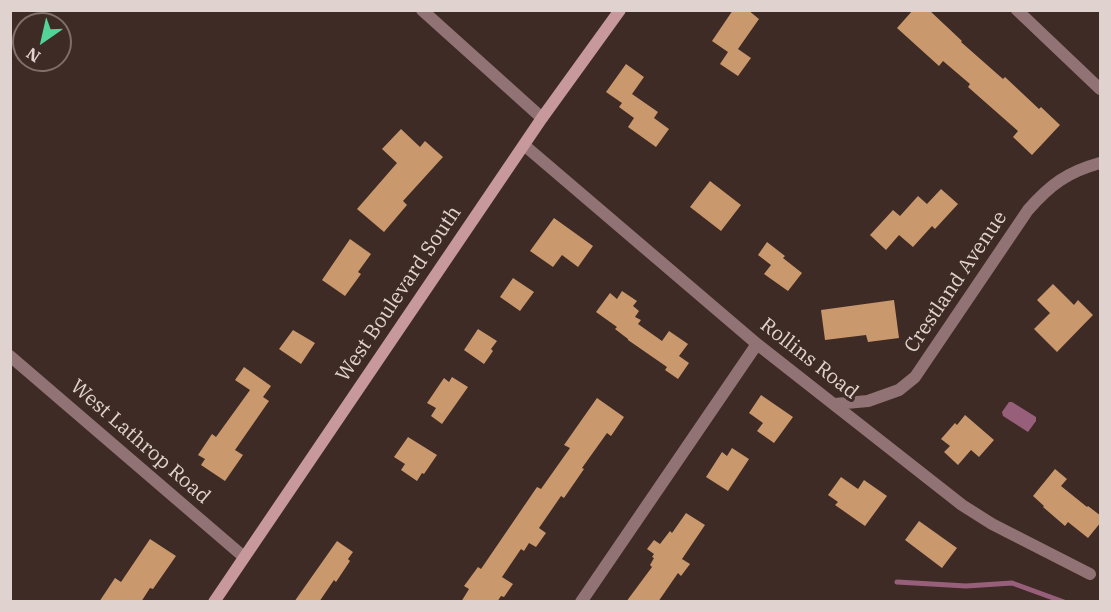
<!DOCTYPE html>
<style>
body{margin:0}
#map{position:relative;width:1111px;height:612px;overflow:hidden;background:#3f2b25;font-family:"IBM Plex Serif",serif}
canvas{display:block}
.frame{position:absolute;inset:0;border:12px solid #e0d3cf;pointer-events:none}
.north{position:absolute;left:12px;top:12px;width:60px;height:60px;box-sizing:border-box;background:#3f2b25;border:2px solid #7f6e69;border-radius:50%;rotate:214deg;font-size:16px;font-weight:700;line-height:24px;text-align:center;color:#e0d3cf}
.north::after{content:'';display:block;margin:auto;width:21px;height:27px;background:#52d397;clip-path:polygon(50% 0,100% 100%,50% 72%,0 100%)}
</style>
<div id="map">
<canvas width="1111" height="612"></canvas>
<div class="frame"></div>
<div class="north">N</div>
</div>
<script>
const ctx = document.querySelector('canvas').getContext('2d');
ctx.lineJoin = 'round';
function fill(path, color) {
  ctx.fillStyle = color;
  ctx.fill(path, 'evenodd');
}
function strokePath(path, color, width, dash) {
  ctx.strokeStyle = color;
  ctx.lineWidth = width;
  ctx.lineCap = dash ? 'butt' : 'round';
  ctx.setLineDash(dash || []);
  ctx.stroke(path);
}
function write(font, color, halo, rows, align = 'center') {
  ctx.font = font + ' "IBM Plex Serif",serif';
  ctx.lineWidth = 6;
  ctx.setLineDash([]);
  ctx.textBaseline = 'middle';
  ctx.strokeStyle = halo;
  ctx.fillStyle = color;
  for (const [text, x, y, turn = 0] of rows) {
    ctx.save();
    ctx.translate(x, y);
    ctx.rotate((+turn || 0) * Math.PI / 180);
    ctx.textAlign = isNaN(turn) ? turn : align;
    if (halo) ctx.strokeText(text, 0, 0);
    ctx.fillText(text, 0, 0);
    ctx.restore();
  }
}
fill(new Path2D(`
 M1009,402H1012L1036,417V421L1028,432L1003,416L1002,412Z`), '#985f7b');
strokePath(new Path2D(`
 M897,582L966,586L1012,583L1064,602`), '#985f7b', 5);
fill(new Path2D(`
 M733,10H748L759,19L738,49L751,58L738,76L720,64L728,52L712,41Z
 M913,10H929L962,41L961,42L1003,79L1005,77L1039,109L1041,107L1060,125L1032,155L1013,137L1018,131L968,87L970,84L943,61L939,66L897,28Z
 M626,64L644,77L632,94L658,112L654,118L669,129L656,147L628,127L634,118L619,107L622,103L606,92Z
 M401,129L420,147L425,141L443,157L403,201L407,205L384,232L357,209L397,163L382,149Z
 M710,181L741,205L721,231L690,207Z
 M941,189L958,204L935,229L932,226L913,247L899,235L886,250L870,235L893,210L900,216L918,196L927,204Z
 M554,218L593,246L578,267L562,255L553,267L530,251Z
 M350,239L371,254L358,272L361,274L345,296L322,280Z
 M767,242L785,256L783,258L802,273L788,291L764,274L771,265L758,255Z
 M513,278L534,292L520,311L500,297Z
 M1053,284L1074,305L1078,300L1093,315L1057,352L1034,329L1050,313L1037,300Z
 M622,291L637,301L633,306L639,311L635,317L641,320L638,324L662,341L669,331L688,344L679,356L689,363L678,379L665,370L667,367L628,340V339L615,329L617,327L596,312L610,293L617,299Z
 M894,300L899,338L868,342L866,335L825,340L821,310Z
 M478,329L497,341L491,349L493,351L484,364L464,350Z
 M293,330L315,343L301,364L279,349Z
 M244,367L271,386L263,397L269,401L235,450L243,455L225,481L201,465L205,459L198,455L212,434L216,437L250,390L235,380Z
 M452,377L468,387L442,424L431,416L436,408L427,403L444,378L449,382Z
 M761,395L793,417L774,443L757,431L763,423L749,413Z
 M597,398L624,417L611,436L607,433L582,468L584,469L564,498L561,496L539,528L546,533L536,547L529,543L524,551L521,549L502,577L513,584L504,597L501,596L497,602H461L469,589L464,586L478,567L481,569L537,487L541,489L570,448L564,445Z
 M965,415L994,440L979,457L971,450L958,465L944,452L950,446L941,439L955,423L957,425Z
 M408,437L437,455L424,474L422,473L417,481L401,470L405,464L394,457Z
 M732,448L749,459L728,491L706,477L722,452L727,456Z
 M1055,469L1067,479L1061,486L1087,507L1088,506L1101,516V522L1088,538L1068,522L1065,526L1043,507L1044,506L1033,496Z
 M841,477L858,489L864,480L887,496L865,526L835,505L838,502L828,495Z
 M686,513L705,525L682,559L690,564L681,576L678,573L658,602H626L652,567L650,565L654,558L652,557L654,554L647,549L654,540L660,544L670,531L672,533Z
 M919,521L957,548L942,568L905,540Z
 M150,539L176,556L153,589L150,588L141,602H99L115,578L121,582Z
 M337,541L353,552L348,559L350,561L336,582L334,580L319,602H294Z`), '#ca986d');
strokePath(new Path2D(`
 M422,10L542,118
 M1017,10L1100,89
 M524,145L757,344L962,505L992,524L1090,574
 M10,356L244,557
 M835,404L868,401L899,390L915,377L1028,210C1050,185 1067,172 1100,163
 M581,602L757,344`), '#917375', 12);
strokePath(new Path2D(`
 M214,602L542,118L620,10`), '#c7989c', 12);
write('20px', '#e0d3cf', '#3f2b25', [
 ["Crestland Avenue",956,282,-56],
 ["West Boulevard South",399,294,-56],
 ["Rollins Road",809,359,38],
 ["West Lathrop Road",140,442,41]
]);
</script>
